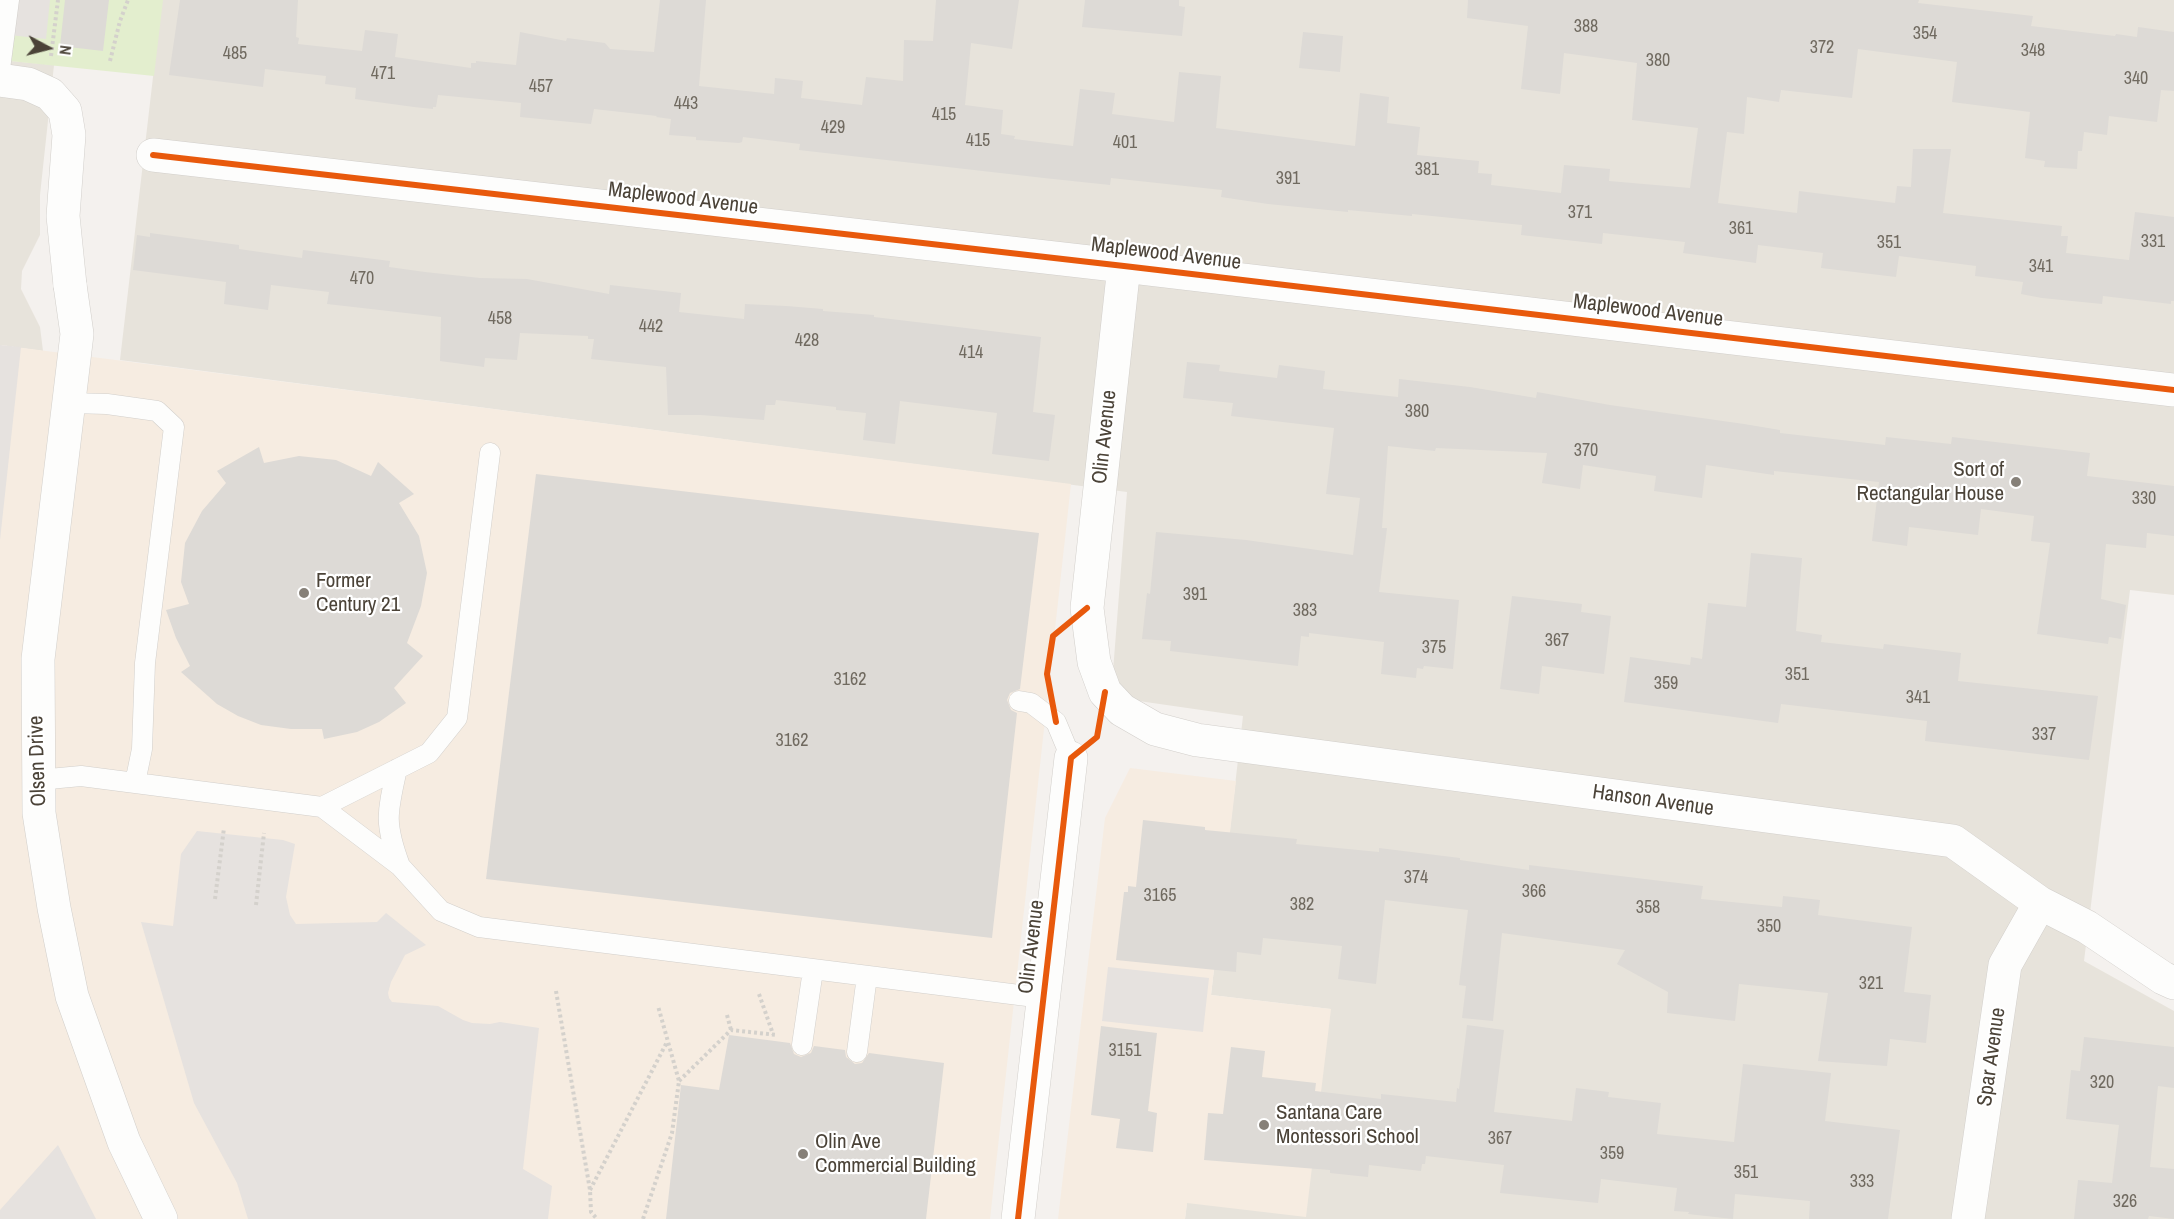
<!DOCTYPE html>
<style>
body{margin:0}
#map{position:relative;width:2174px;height:1219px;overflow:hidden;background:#f4f1ee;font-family:"Archivo Narrow",sans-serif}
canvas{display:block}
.north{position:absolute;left:18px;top:18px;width:60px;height:60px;-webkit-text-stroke:4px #fff;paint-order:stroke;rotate:97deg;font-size:16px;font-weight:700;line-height:24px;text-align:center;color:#4b4338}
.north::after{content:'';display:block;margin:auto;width:21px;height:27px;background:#4b4338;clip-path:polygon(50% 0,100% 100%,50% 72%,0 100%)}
</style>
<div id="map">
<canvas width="2174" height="1219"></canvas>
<div class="north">N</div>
</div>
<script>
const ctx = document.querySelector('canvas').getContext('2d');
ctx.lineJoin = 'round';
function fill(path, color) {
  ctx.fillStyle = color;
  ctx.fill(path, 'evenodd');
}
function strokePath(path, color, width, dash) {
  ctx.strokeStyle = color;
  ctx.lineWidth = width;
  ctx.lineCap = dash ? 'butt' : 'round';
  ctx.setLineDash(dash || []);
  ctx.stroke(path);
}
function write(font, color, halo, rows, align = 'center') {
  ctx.font = font + ' "Archivo Narrow",sans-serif';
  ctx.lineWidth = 4.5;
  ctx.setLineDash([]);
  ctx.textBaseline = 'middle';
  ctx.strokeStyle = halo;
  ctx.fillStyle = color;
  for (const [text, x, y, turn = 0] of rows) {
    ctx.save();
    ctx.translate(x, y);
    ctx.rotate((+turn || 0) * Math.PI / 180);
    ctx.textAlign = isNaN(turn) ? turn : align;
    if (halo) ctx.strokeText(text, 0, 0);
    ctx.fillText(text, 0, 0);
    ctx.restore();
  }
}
fill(new Path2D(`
 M162,0H2174V595L2130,590L2084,961L2174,1011V1219H1185L1187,1203L1330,1009L1211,995L1243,716L1111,697L1127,492L120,360Z
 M0,60L54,65L40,195V235L22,271L21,289L40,327L43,351L0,345Z`), '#e7e3db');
fill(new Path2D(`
 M0,345L1071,484L990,1219H0Z
 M1130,768L1236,781L1211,995L1331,1009L1306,1217L1187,1203L1185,1219H1058L1105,818Z`), '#f6ece1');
fill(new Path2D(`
 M0,0H163L154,76L0,60Z`), '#e3eece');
fill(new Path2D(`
 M0,0H50L46,39L0,34Z
 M0,345L21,347L0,540Z
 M197,831L283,840L295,844L286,897L290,915L296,924L377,922L386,913L426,945L405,955L391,982L388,993L389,998L392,1002L438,1006L463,1020L472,1023L490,1024L500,1022L539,1028L523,1169L552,1186L548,1219H248L237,1183L194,1103L141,922L173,926L181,854Z
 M1108,967L1209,978L1203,1032L1102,1021Z
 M58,1145L96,1219H0V1210Z`), '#e6e2df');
fill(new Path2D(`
 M65,0H109L103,51L60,46Z
 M180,0H298L296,37L299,38L298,44L362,51L365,30L398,34L395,57L471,68V63H476V61L516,65L520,32L566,41L567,38L605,43L610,49L654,52L660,0H706L699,86L774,94L775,78L803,81L801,98L862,105L866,77L903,81L904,40L933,41L936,0H1019L1012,49L971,43L965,105L1003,110L1001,134L1015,136L1014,139L1073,146L1080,89L1115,93L1112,114L1174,122L1179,72L1221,76L1216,128L1355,146L1360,93L1389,97L1387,123L1420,127L1417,155L1479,161L1478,173L1492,174L1491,185L1561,193L1564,165L1610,169L1609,181L1690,188L1698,128L1632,120L1637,63L1564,53L1560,94L1521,89L1528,26L1467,18L1468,0H1919L1918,3L2033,16L2031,26L2115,36L2116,34L2137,37L2138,27L2174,32V91L2161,90L2157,122L2109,116L2107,135L2084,132L2082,151H2078L2077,169L2044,167L2045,161L2025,158L2030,112L1952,102L1957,62L1858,49L1852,98L1781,90L1779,102L1747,97L1744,134L1727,132L1718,203L1797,213L1799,191L1895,203L1897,186L1911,187L1913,149H1951L1943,213L2062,226L2061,236H2068L2066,253L2129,260L2135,212L2174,217V301H2171V304L2103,296L2102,304L2042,298L2021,294L2023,282L1975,276L1976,266L1899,256L1896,277L1821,268L1823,253L1758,245L1756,263L1683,253L1685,242L1603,233L1602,244L1521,235L1522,225L1412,214V216L1348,210V212L1268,204L1221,197L1222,190L1111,178L1110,185L1044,178L799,150L800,144L743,137L742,142L739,143L696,140V137L669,135L671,119L656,117L657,116L594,109L591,124L520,117L521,103L438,95L436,107H433V109L414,107L355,99L356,88L325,84L326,76L265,69L263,87L169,75Z
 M1085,0H1179V6L1185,7L1182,36L1082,27Z
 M1303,32L1343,36L1340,72L1299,68Z
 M150,233L239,245V249L302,258L303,250L390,261L389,267L425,272L480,278L527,279L609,294L610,285L681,293L679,312L744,319L745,304L786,306L823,309V311L874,315V317L1041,337L1033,412L1055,415L1049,461L992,454L997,413L900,401L895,444L863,440L866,413L836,410V407L776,400L775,405H766L764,420L701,415H668L666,367L591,359L594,339H588V336L520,333L517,360L485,358L484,367L440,361L441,317L327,304L329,292L271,285L268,310L224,304L226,282L133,270L137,235L150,237Z
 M1187,362L1220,365L1219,371L1277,378L1279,365L1325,371L1323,389L1398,397L1399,379L1470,387L1536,398L1537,392L1610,405L1744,424L1780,430V433L1885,445L1886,437L1951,444L1952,437L2090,453L2087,476L2174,486V536L2147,533L2146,548L2106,544L2101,599L2126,605L2121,639L2109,637L2108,644L2037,634L2050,543L2031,541L2034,516L1981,509L1978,535L1909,527L1907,546L1872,541L1879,482L1774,471V475L1706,465L1702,498L1654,491L1656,476L1583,465L1580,489L1542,483L1547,453L1436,448L1435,451L1388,446L1382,528H1387L1379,592L1459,600L1453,669L1424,666L1423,669L1417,668L1416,678L1381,674L1384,642L1309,633V637L1301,636L1298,666L1170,651L1171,641L1142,639L1147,593L1150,594L1156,532L1246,540L1353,555L1360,498L1326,494L1334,428L1231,416L1233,403L1183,398Z
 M259,447L264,463L299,456L336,460L371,476L378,462L414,494L399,503L419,536L427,573L421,606L407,643L423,656L394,688L406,703L379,722L357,732L324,739L322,729H291L261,725L238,716L217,704L181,672L190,666L176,638L166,610L189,604L181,582L185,543L202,511L226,483L217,471Z
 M536,474L1039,533L1020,689L1010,693L1007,700L1011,710L1017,713L992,938L486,879Z
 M1751,553L1802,558L1796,631L1822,635L1821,642L1883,649L1884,644L1961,653L1958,681L2098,696L2089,760L1925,741L1927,721L1781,704L1778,723L1624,702L1630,657L1690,665L1691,657L1702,659L1708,603L1746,607Z
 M1512,596L1582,604L1581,612L1611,616L1604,674L1542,666L1539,694L1500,689Z
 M1143,820L1205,827V830L1297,839L1296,844L1379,852V848L1460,858V860L1529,870V865L1703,886L1701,899L1782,907L1783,896L1820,900L1818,915L1912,927L1904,992L1931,995L1926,1043L1890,1039L1887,1066L1818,1061L1828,993L1739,984L1735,1021L1667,1013L1668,992L1617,964L1625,950L1502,933L1493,1021L1462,1018L1466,986L1459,985L1468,910L1385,900L1376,984L1338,979L1342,946L1263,938L1261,955L1237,952L1236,972L1116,960L1124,892H1128V886L1136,887Z
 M1467,1025L1504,1030L1494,1112L1572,1121L1576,1088L1609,1092L1608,1097L1661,1103L1657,1134L1734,1142L1743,1064L1831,1073L1825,1121L1900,1130L1888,1219H1809L1810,1201L1735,1194L1733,1219L1688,1214L1689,1212L1674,1211L1677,1188L1601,1179L1598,1203L1500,1193L1504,1165L1426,1156L1425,1164H1422L1421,1171L1369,1165L1368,1177L1330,1173V1170L1204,1160L1208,1113L1223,1114L1231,1047L1265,1051L1262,1077L1316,1083L1315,1091L1381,1099V1094L1456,1102L1457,1088L1459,1089Z
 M1101,1026L1157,1033L1148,1111L1157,1113L1153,1152L1116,1148L1120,1119L1091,1115Z
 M729,1035L790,1043L794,1054L801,1057L811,1053L814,1046L845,1050L846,1057L855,1064L862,1063L869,1053L944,1063L926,1219H666L681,1085L719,1090Z
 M2084,1037L2174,1047V1088L2158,1086L2150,1167L2174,1169V1219L2149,1216L2148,1219H2074L2078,1180L2112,1183L2119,1125L2066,1119L2071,1070L2080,1071Z`), '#dddad6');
const service = new Path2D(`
 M0,69L9,0
 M70,403L107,404L157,411L174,427L145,663L142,749L135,783
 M1019,701L1031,703L1056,722L1071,758
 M397,769C387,813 384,823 400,866
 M38,780L81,776L322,807L400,866L441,911L479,927L1043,998
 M322,807L429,753L457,718L490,453
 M802,1045L813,970
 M857,1052L867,976`);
const minor = new Path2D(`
 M0,80L28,84L50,94L65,111L69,135L63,216L70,285
 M153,155L1124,266L2174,390
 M1124,266L1087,608L1094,662L1105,692L1122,710L1155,729L1197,740L1953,841L2040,903L2087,927L2163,978L2174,983
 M1018,1219L1071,758
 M1968,1219L2005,965L2040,903`);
const tertiary = new Path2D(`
 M70,285L77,334L38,659L39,813L54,908L72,996L124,1142L161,1219`);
strokePath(service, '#d2cfcb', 21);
strokePath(minor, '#d2cfcb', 34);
strokePath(tertiary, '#d2cfcb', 34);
strokePath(new Path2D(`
 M51,56L58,0
 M110,61L120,21L128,0
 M215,899L224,828
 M256,905L264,833
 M556,991L590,1190L591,1212L597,1219
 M759,994L773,1034
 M727,1015L731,1030
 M679,1081L731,1030L777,1035
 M590,1190L667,1042
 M643,1219L672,1133L679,1081L658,1006`), '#d4d1cc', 4, [3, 3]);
strokePath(service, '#fdfdfc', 20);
strokePath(minor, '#fdfdfc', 33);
strokePath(tertiary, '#fdfdfc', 33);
strokePath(new Path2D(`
 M153,155L1124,266L2174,390
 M1056,722L1047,674L1053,636L1087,608
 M1018,1219L1071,758L1097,737L1105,692`), '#e8590c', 6);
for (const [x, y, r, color] of [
 [2016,482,6,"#868078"],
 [304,593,6,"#868078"],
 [1264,1125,6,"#868078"],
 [803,1154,6,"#868078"]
]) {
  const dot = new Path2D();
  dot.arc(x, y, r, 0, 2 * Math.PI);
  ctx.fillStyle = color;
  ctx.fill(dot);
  strokePath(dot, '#fff', 2);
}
write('18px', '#706a60', null, [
 ["388",1586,27],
 ["354",1925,34],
 ["372",1822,48],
 ["348",2033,51],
 ["485",235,54],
 ["380",1658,61],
 ["471",383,74],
 ["340",2136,79],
 ["457",541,87],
 ["443",686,104],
 ["415",944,115],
 ["429",833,128],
 ["415",978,141],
 ["401",1125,143],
 ["381",1427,170],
 ["391",1288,179],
 ["371",1580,213],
 ["361",1741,229],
 ["331",2153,242],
 ["351",1889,243],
 ["341",2041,267],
 ["470",362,279],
 ["458",500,319],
 ["442",651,327],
 ["428",807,341],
 ["414",971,353],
 ["380",1417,412],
 ["370",1586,451],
 ["330",2144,499],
 ["391",1195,595],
 ["383",1305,611],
 ["367",1557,641],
 ["375",1434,648],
 ["351",1797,675],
 ["3162",850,680],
 ["359",1666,684],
 ["341",1918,698],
 ["337",2044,735],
 ["3162",792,741],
 ["374",1416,878],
 ["366",1534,892],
 ["3165",1160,896],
 ["382",1302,905],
 ["358",1648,908],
 ["350",1769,927],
 ["321",1871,984],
 ["3151",1125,1051],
 ["320",2102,1083],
 ["367",1500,1139],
 ["359",1612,1154],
 ["351",1746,1173],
 ["333",1862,1182],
 ["326",2125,1202]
]);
write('21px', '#4b4338', '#fff', [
 ["Maplewood Avenue",683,199,7],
 ["Maplewood Avenue",1166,254,7],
 ["Maplewood Avenue",1648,311,7],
 ["Olin Avenue",1105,437,-84],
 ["Olsen Drive",38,761,-92],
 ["Hanson Avenue",1653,801,8],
 ["Olin Avenue",1032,947,-83],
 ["Spar Avenue",1992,1057,-82]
]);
write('21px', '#4b4338', '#fff', [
 ["Sort of",2004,470,"right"],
 ["Rectangular House",2004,494,"right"],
 ["Former",316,581],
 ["Century 21",316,605],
 ["Santana Care",1276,1113],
 ["Montessori School",1276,1137],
 ["Olin Ave",815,1142],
 ["Commercial Building",815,1166]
], 'left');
</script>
